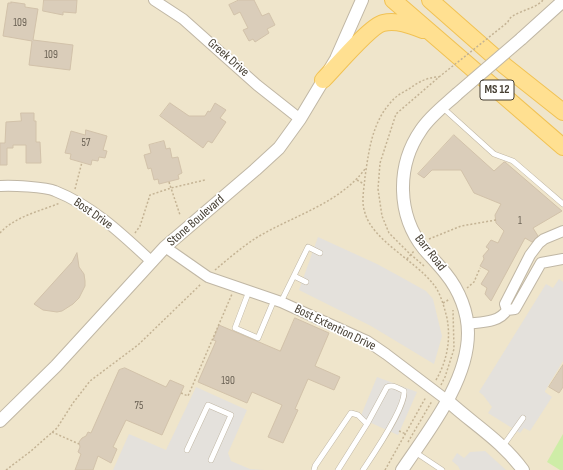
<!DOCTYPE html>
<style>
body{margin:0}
canvas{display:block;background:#f4efe3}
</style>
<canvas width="563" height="470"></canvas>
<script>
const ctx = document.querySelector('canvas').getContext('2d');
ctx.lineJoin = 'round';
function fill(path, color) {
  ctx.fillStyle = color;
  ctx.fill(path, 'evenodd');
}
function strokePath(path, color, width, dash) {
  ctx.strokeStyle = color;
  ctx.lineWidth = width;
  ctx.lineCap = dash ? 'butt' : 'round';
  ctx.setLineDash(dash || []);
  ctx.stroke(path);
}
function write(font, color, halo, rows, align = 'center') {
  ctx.font = font + ' "Sofia Sans Condensed",sans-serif';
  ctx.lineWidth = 3.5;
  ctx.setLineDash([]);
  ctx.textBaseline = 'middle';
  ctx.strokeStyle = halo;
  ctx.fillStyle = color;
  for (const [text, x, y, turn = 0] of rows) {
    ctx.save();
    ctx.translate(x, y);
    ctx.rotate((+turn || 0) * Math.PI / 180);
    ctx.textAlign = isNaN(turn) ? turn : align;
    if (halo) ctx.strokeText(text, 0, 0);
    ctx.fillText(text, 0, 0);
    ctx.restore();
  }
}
fill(new Path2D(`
 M0,0H563V470H0Z`), '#efe5cb');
fill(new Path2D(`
 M563,434V470H560L547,462Z`), '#ceeda7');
fill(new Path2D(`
 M318,237L377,264L399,276L426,291L433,299L442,336L434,364L371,326L299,290Z
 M559,279L563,282V361L545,391V392L552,397L530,431L524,428L520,433L488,413L492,407L483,395L479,392L546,284L553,288Z
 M377,377L417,392L398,435L360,418Z
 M196,387L247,410L228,453L231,461L250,469L264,470H113L129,434L166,450Z
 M485,451L506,470H460L458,466L452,461L457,453L464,458L470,452Z`), '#e4e1dc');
const building = new Path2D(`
 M44,0H77L76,13L63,12V15L43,11Z
 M239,0H254L262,16L269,13L275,25L267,29L269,33L255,42L253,39L249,41L243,30L248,28L240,12L234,15L229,5Z
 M11,2L25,4V7L38,9L33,40L73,45L70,70L29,65L32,41L3,36L8,3H11Z
 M170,103L189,116H205L208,111L210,112L215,103L226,110L220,118L226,122L212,143L208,141L203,148L160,116Z
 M21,113H34V121H36V142H40L41,163H26V145H13V148H7V165H0V143H5L6,122L21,121Z
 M86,130L107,136L103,150L107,151L105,158L99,157L98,161L92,160L91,165L70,159L71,154L65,153L71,131L85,135Z
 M454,135L494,171L504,162H505L562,211L533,228L538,236L532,242L525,238L491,301L485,294L487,288L481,284L489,271L480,266L484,259L483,256L489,249L486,247L491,240L498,243L504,231L496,223L495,215L501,204L474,193L461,170H432L424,178L418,174Z
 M164,141L166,149L170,148L172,158L178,157L182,173L178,175L179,179L159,184L158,179L154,180L151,168L148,169L144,155L151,153L149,145Z
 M77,253L79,267L84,274L85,281V286L79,298L73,304L62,311L57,312L43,310L34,304L72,262Z
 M295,318L329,333L315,366L340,377L334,390L308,379L295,409L298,410L283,443L268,437L282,405L252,392L247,403L198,382L216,341L213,340L219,325L280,351Z
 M563,365V387L559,393L549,387Z
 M125,368L166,387L170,380L184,386L162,435L126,420L113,447L117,449L111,463L98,456L93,470H75L81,454L78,452L80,447L79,442L82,438L86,436L88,432L91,433L119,370Z`);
fill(building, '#dacdba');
strokePath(building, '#d2c2aa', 1);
const service = new Path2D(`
 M442,107L494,154L513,161L563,204
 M294,276L306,282
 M249,291L235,328L258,338L274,300
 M281,302L308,247L320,253
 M503,446L523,418
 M187,450L208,405L231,415L211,460
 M415,452L442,470
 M314,470L315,466L351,413L358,415L367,424
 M338,470L367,424L387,387C393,384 398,388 404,391C406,407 373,455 363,470`);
const minor = new Path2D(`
 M154,0L183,19L257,85L300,119
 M0,186C11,185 46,187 55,191C93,206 123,235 152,262
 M165,247L208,277L281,302L367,341L386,354L448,401
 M507,310L505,304L530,255L539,243L544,239L563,231
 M467,324C481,322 499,323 507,310L515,309L541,263L563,259`);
const tertiary = new Path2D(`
 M521,39L563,1
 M448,401C473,424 502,441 523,470
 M0,421L56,366L165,247L255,170L279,148L300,119L336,59L362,0
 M402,470C428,431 468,382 468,333C468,312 459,290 446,274C439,265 431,257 424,249C397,215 396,166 421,130C430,116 445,105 457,94`);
const primary = new Path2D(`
 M393,0L563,147
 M430,0L505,66L563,112
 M323,80C335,68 370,26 383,23C397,20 410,25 423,30`);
strokePath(service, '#c0b7a5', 6);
strokePath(minor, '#c0b7a5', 12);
strokePath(tertiary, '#c0b7a5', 14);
strokePath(primary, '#f1c254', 18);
strokePath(new Path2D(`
 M508,22C510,12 535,10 543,0
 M357,180L364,184
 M169,182L180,215
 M75,189L82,162
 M0,233C14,217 40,211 60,203
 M135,233L140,226L150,195L171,188L205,180
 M429,239L461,226L496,220
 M407,259L414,251
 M424,266L408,252L389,233L382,216L378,189L380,163L396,114L439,77
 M215,270C228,259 242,247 256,238C292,216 339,204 365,169
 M467,288L474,282L480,268
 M443,303L450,299
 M436,380C447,361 451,340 447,318C444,307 441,294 434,285C416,261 373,241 365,213C361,202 364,189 365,177C369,150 372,122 392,101C396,96 403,92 409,89C418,82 428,77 439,77
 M441,385L445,377L454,349L453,310
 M181,393L188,396L232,294
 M399,431L406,434
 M52,432L79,444
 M408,442L432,401
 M6,470L31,451L57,428L73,403L90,381L138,345L201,284
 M385,470L426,397`), '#c4b394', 1.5, [2, 2]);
strokePath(service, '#fff', 5);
strokePath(minor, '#fff', 10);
strokePath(tertiary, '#fff', 12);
strokePath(primary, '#ffe091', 16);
const tertiaryBridge = new Path2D(`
 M457,94L521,39`);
strokePath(tertiaryBridge, '#c0b7a5', 14, []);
strokePath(new Path2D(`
 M439,77L508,22`), '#c4b394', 1.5, [2, 2]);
strokePath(tertiaryBridge, '#fff', 12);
write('11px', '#6b6255', null, [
 ["109",20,23],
 ["109",51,55],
 ["57",86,143],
 ["1",520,221],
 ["190",228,381],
 ["75",139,406]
]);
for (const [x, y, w] of [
 [497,90,34]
]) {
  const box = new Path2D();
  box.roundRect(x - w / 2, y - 10, w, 20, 3);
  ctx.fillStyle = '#fff';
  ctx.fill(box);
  strokePath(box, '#463f33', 1);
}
write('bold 12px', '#463f33', null, [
 ["MS 12",497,90]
]);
write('13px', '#463f33', '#fff', [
 ["Greek Drive",228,58,41],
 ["Bost Drive",93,214,35],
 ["Stone Boulevard",196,221,-41],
 ["Barr Road",430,253,52],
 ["Bost Extention Drive",335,328,26]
]);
</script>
